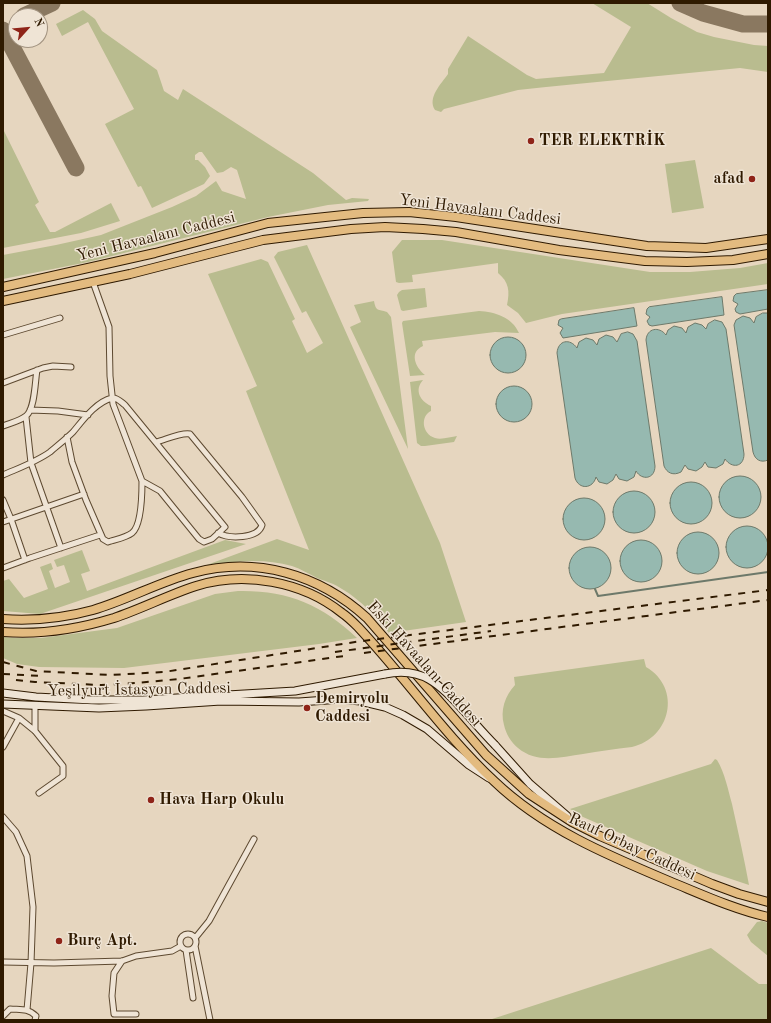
<!DOCTYPE html>
<meta charset="utf-8">
<style>
body{margin:0}
#map{position:relative;width:771px;height:1023px;overflow:hidden;background:#e6d6bf;font-family:"Old Standard TT",serif}
canvas{display:block}
.frame{position:absolute;inset:0;border:4px solid #2f1a00;pointer-events:none}
.north{position:absolute;left:8px;top:8px;width:40px;height:40px;box-sizing:border-box;background:#efe4d5;border:1px solid #a29380;border-radius:50%;rotate:63deg;font-size:11px;font-weight:700;line-height:16px;text-align:center;color:#2f1a00}
.north::after{content:'';display:block;margin:auto;width:14px;height:18px;background:#8f2418;clip-path:polygon(50% 0,100% 100%,50% 72%,0 100%)}
</style>
<div id="map">
<canvas width="771" height="1023"></canvas>
<div class="frame"></div>
<div class="north">N</div>
</div>
<script>
const ctx = document.querySelector('canvas').getContext('2d');
ctx.lineJoin = 'round';
function fill(path, color) {
  ctx.fillStyle = color;
  ctx.fill(path, 'evenodd');
}
function strokePath(path, color, width, dash) {
  ctx.strokeStyle = color;
  ctx.lineWidth = width;
  ctx.lineCap = dash ? 'butt' : 'round';
  ctx.setLineDash(dash || []);
  ctx.stroke(path);
}
function write(font, color, halo, rows, align = 'center') {
  ctx.font = font + ' "Old Standard TT",serif';
  ctx.lineWidth = 3;
  ctx.setLineDash([]);
  ctx.textBaseline = 'middle';
  ctx.strokeStyle = halo;
  ctx.fillStyle = color;
  for (const [text, x, y, turn = 0] of rows) {
    ctx.save();
    ctx.translate(x, y);
    ctx.rotate((+turn || 0) * Math.PI / 180);
    ctx.textAlign = isNaN(turn) ? turn : align;
    if (halo) ctx.strokeText(text, 0, 0);
    ctx.fillText(text, 0, 0);
    ctx.restore();
  }
}
fill(new Path2D(`
 M592,3H647L671,18L697,32L714,37L754,45L768,46V72L740,68L546,87L518,90L444,109L441,112L435,110C427,98 441,84 448,74V69L468,36L527,75L536,79L604,73L631,27Z
 M83,10L95,19L102,31L157,70L164,91L178,100L183,89L313,173L346,200L352,198L369,199L368,201L328,205L268,217L88,262L3,279V255L56,245L101,235L172,207L196,196L216,181L222,191L246,199L237,170L231,167L223,172L217,173L202,152H199L195,155V160H198L205,167L210,176L204,184L152,208L141,186L138,187L105,124L134,109L88,22L62,36L56,24Z
 M3,129L39,202L35,205L50,232H55L111,203L120,221L81,233L3,248Z
 M695,160L704,208L672,213L665,164Z
 M402,240H442L650,272H690L740,268L768,263V284L562,314L526,323L518,313L507,305C510,291 509,282 498,273V263L412,275L413,282L399,283L396,282L392,252Z
 M307,245L440,543L466,622L389,633C375,616 361,600 342,589C335,584 325,581 317,578C309,574 301,569 292,566C264,558 233,561 204,566L277,539L309,550L246,391L257,386L208,274L261,259L268,262L295,319L292,321L307,353L323,343L306,311L302,313L274,257L278,252Z
 M425,288L427,307L403,311L401,310L397,295L399,292L402,290Z
 M374,301C376,312 378,309 387,312L391,317L408,449L350,327L361,322L354,305Z
 M479,311C495,312 512,317 519,333L495,332L422,341L423,346C409,352 415,367 425,375L410,376L402,323L403,321Z
 M423,380C414,390 420,401 431,406V411C420,416 422,434 435,438C441,440 451,437 457,436L454,442L425,446H421L417,443L410,382Z
 M225,540L246,544L40,614L3,611V581L9,579L24,598L48,589L40,567L51,563L53,569L49,571L55,588L70,582L64,565L57,567L54,560L82,550L90,571L81,574L87,591Z
 M238,591C287,590 321,604 357,638L319,644L124,668L39,667L17,664L3,658V637L16,638H41L117,628L215,594Z
 M644,659L646,667C682,688 671,738 632,747C615,749 599,751 583,754C561,757 537,764 518,748C511,742 506,734 504,725C500,710 505,696 515,685L514,677Z
 M715,759L717,760C725,773 728,790 732,804C738,831 744,858 749,885L707,871L583,817L570,809L711,764Z
 M762,921L768,923V956L751,942L747,935L757,922Z
 M711,948L759,984H768V1020H489Z`), '#b9bc8f');
const water = new Path2D(`
 M768,290V309L740,314L736,312L735,309L738,304L733,301L734,296L736,294Z
 M722,297L724,315L652,326L649,325L647,321L650,317L646,314L647,309L649,307Z
 M634,308L637,326L563,338L560,333L563,328L558,325L559,320L561,319Z
 M763,313H768V460C761,463 755,460 753,452L734,325L736,320L743,316L750,318L754,323L756,317Z
 M715,320L722,322L726,329L744,454C744,467 732,469 725,459L723,464L716,468L708,467L705,462L702,467L696,471L688,469L685,465L681,472C673,476 667,473 664,466L646,340C647,328 659,326 666,335L668,330L674,326L682,328L686,333L688,327L695,323L702,325L706,329L708,324Z
 M628,332L633,334L637,341L655,466C655,479 642,481 636,471L634,477L627,481L619,479L616,474L613,480L607,484L599,482L596,477C593,489 579,490 575,478L557,353C558,340 570,338 577,348L579,342L586,338L593,340L597,345L599,339L606,335L613,337L617,342L621,334Z
 M490 355a18 18 0 1 1 36 0a18 18 0 1 1-36 0Z
 M496 404a18 18 0 1 1 36 0a18 18 0 1 1-36 0Z
 M719 497a21 21 0 1 1 42 0a21 21 0 1 1-42 0Z
 M670 503a21 21 0 1 1 42 0a21 21 0 1 1-42 0Z
 M613 512a21 21 0 1 1 42 0a21 21 0 1 1-42 0Z
 M563 519a21 21 0 1 1 42 0a21 21 0 1 1-42 0Z
 M726 547a21 21 0 1 1 42 0a21 21 0 1 1-42 0Z
 M677 553a21 21 0 1 1 42 0a21 21 0 1 1-42 0Z
 M620 561a21 21 0 1 1 42 0a21 21 0 1 1-42 0Z
 M569 568a21 21 0 1 1 42 0a21 21 0 1 1-42 0Z`);
fill(water, '#96b9b0');
strokePath(water, '#6d796a', 1);
strokePath(new Path2D(`
 M595,589L598,596L768,572`), '#6d796a', 2);
strokePath(new Path2D(`
 M680,3L703,13L743,24H768
 M24,16L52,3
 M3,30L76,168`), '#8a7860', 17);
const minor = new Path2D(`
 M3,335L60,318
 M3,383L43,368L53,366L71,367
 M30,410L58,411L88,415
 M26,417L31,463L61,548
 M3,426C10,423 20,421 26,416C35,409 35,381 37,370
 M67,437L72,462L86,500L103,539L108,542L111,541C118,539 127,537 132,533C142,525 142,493 142,481L113,404L110,376L109,327L93,282
 M156,442C165,440 181,432 190,434L242,497L262,525C258,539 229,539 218,533
 M3,475C19,468 36,462 50,452C57,446 66,439 73,432C83,420 96,402 112,398C117,397 121,402 125,405L225,527L212,539L204,542L199,539L160,491L142,481
 M3,500L11,519L25,560
 M3,522L84,494
 M3,568L30,558L100,535
 M3,711L19,718L35,731L63,766V776L39,793
 M35,731V705
 M3,747L19,718
 M3,817L16,832L27,856L33,907L31,963L27,1010
 M180 942a8 8 0 1 1 16 0a8 8 0 1 1-16 0Z
 M196,937L209,921L254,839
 M195,946L210,1020
 M186,950L193,998
 M122,961L114,973L112,996L114,1014H136
 M3,962L54,963L122,961L136,956L172,951L181,946
 M3,1016L10,1009C20,1010 28,1008 36,1016L35,1020`);
const secondary = new Path2D(`
 M3,693L36,697L92,700H143L295,691L385,674
 M3,704L99,708L146,706L221,701L299,702L341,699L360,701L385,707L403,715L427,729L469,765L489,778
 M495,745L530,784L567,816`);
const primary = new Path2D(`
 M3,287L155,253L268,223L363,213L409,212L456,217L647,246L706,248L768,239
 M3,301L130,274L263,240L351,229L385,227L423,229L456,232L559,250L645,261L687,262L733,260L768,254`);
const trunk = new Path2D(`
 M3,619C33,621 64,618 93,610C127,600 159,582 193,573C256,556 319,574 367,618L486,755L529,794L572,822L600,836L712,884L739,894L768,902
 M3,632C40,635 78,629 114,618C141,609 168,595 196,586C244,571 302,581 342,613C348,617 353,622 358,627C405,677 444,734 494,781C543,828 607,855 669,881C701,894 733,909 768,917`);
strokePath(minor, '#5d4930', 7);
strokePath(secondary, '#2f1a00', 9);
strokePath(primary, '#2f1a00', 10);
strokePath(trunk, '#2f1a00', 10);
strokePath(minor, '#efe4d5', 5);
strokePath(secondary, '#efe4d5', 7);
strokePath(primary, '#e3bb80', 8);
strokePath(trunk, '#e3bb80', 8);
strokePath(new Path2D(`
 M335,652L491,631
 M364,653L768,600
 M3,662L36,671L111,675L164,672L355,642L768,590
 M3,674L43,676
 M16,680L35,682L101,685L136,683L179,679L344,656`), '#2f1a00', 2, [7, 7]);
const secondaryBridge = new Path2D(`
 M385,674C423,666 440,685 464,711C474,722 484,734 495,745`);
strokePath(secondaryBridge, '#2f1a00', 9, []);
strokePath(secondaryBridge, '#efe4d5', 7);
for (const [x, y, r, color] of [
 [531,141,4,"#8f2418"],
 [752,179,4,"#8f2418"],
 [307,708,4,"#8f2418"],
 [151,800,4,"#8f2418"],
 [59,941,4,"#8f2418"]
]) {
  const dot = new Path2D();
  dot.arc(x, y, r, 0, 2 * Math.PI);
  ctx.fillStyle = color;
  ctx.fill(dot);
  strokePath(dot, '#efe4d5', 1.5);
}
write('bold 16px', '#2f1a00', '#efe4d5', [
 ["TER ELEKTRİK",539,141],
 ["afad",744,179,"right"],
 ["Demiryolu",315,699],
 ["Caddesi",315,717],
 ["Hava Harp Okulu",159,800],
 ["Burç Apt.",67,941]
], 'left');
write('16px', '#2f1a00', '#efe4d5', [
 ["Yeni Havaalanı Caddesi",480,210,7],
 ["Yeni Havaalanı Caddesi",156,237,-14],
 ["Eski Havaalanı Caddesi",424,664,48],
 ["Yeşilyurt İstasyon Caddesi",139,690,-1],
 ["Rauf Orbay Caddesi",632,847,25]
]);
</script>
